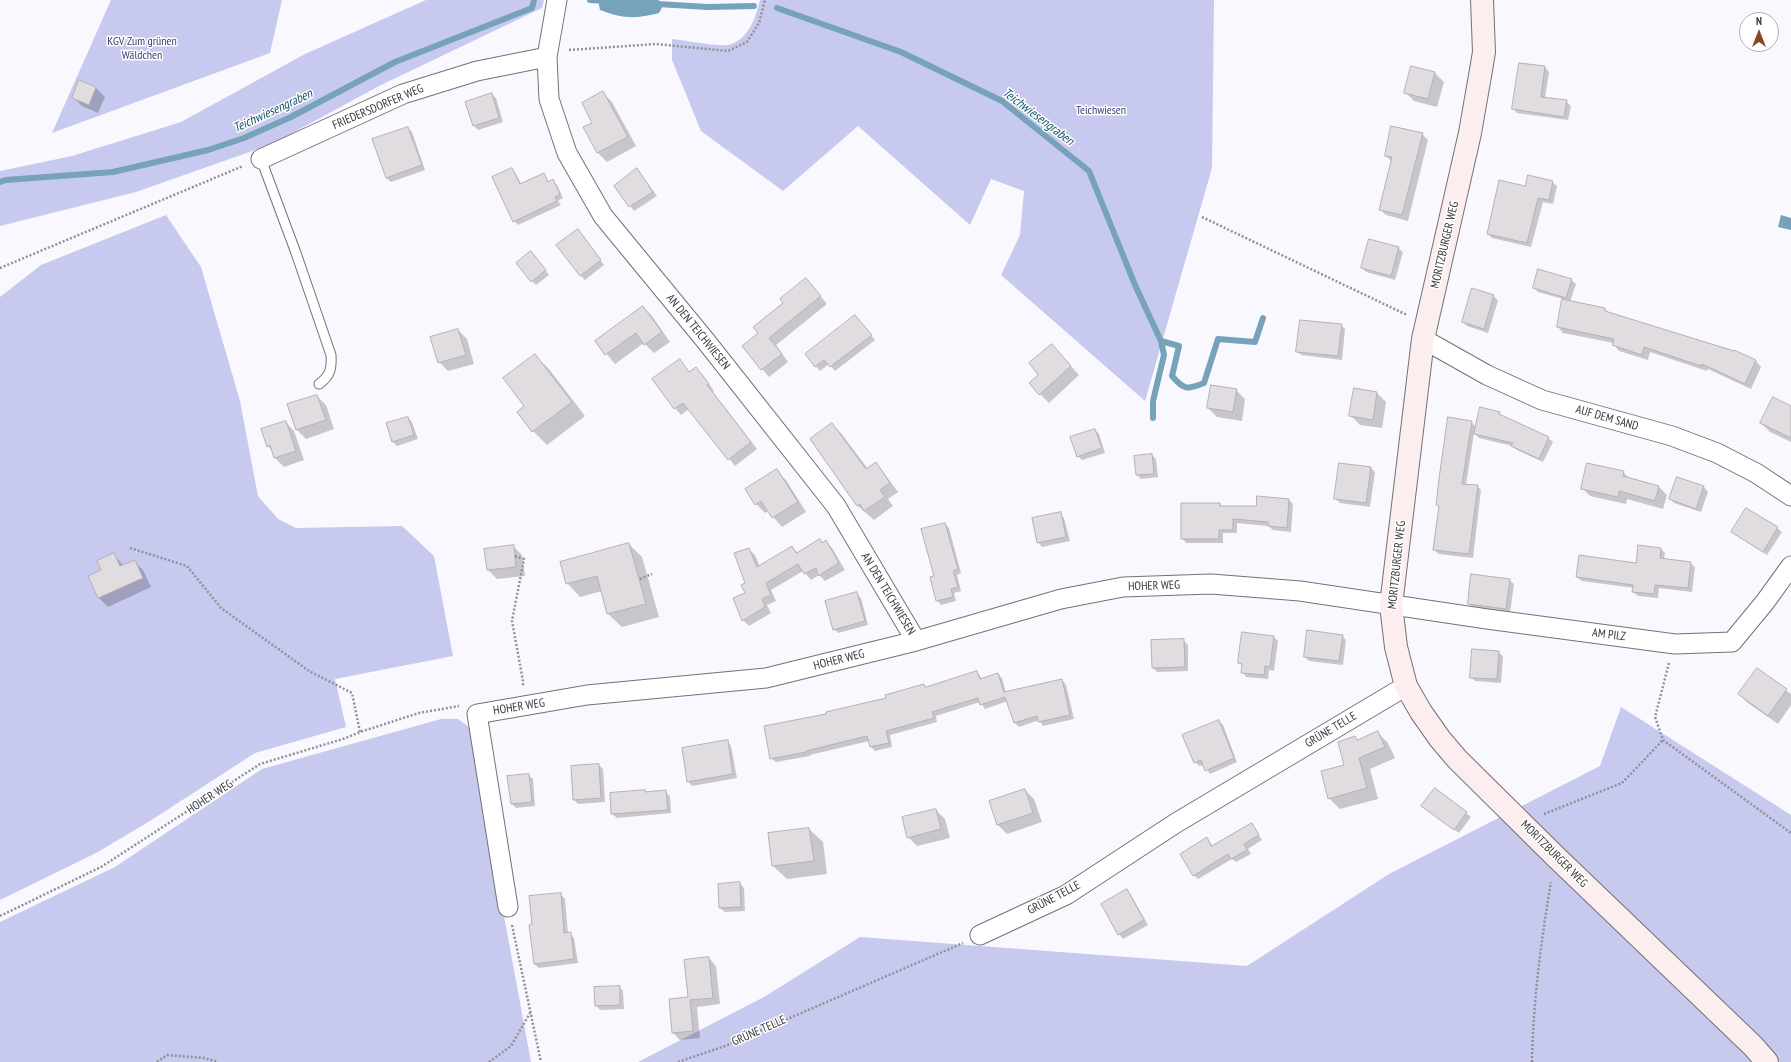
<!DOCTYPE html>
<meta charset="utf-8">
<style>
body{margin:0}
#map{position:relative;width:1791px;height:1062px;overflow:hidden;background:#f8f8fe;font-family:"PT Sans Narrow",sans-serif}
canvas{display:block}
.north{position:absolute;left:1739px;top:12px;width:40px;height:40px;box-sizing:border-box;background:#fff;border:1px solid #b0b0b1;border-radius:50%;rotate:0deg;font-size:11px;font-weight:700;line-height:16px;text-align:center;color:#39393c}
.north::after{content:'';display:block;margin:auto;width:14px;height:18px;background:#8b4323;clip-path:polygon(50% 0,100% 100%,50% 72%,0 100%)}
</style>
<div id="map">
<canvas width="1791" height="1062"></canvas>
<div class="north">N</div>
</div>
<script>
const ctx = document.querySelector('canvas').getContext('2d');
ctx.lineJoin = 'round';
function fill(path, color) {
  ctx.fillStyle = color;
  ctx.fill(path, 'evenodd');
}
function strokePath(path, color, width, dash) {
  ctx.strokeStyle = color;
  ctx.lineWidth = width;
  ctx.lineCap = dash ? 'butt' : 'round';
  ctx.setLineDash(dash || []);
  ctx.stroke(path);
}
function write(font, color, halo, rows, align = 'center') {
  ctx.font = font + ' "PT Sans Narrow",sans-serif';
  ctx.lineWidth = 3;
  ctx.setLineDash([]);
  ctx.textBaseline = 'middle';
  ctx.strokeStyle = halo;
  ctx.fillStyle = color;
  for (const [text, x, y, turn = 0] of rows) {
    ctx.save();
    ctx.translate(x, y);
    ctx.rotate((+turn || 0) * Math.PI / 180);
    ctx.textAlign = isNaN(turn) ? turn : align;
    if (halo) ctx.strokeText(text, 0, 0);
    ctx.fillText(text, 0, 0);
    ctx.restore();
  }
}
fill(new Path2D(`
 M111,0H282L270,53L52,133Z
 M426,0H544L542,8L381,85L272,144L136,192L0,226V171L72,156L181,122L305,54Z
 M760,0H1214L1212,168L1145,401L1001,275L1020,235L1024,191L991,179L970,225L858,126L783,191L701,131L672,60V39C683,40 719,47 728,45C748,41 756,17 760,0Z
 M166,215L201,267L240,401L258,496L278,519L296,528L402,526L434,556L453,656L335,679L346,727L255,753L150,821L96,853L0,900V297L41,265Z
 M1621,707L1791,815V1062H638L764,997L860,937L1247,966L1389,874L1600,766Z
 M441,719H458L469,727L531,1062H0V922L115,867L262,769Z`), '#c7c9ee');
fill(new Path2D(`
 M598,0H658L664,4L659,13C635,19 624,19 600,10Z
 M1781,215L1791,218V230L1778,227Z`), '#76a3b9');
fill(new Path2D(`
 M1519,64L1545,67L1549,72L1545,98L1566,101L1571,106L1568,120L1517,113L1513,109Z
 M1435,73L1444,82L1437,107L1414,101L1405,92Z
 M80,81L96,88L105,97L98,113L82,106L73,97Z
 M603,93L612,102L636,146L607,162L598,153L584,128L593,123Z
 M491,94L496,98L503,122L478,130L474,126Z
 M407,128L412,132L425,170L391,182L386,178Z
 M1422,134L1428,140L1408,221L1386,215L1380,209L1392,162L1386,156Z
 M512,169L516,174L522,185L543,174L549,182L553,181L557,185L563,198L558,201L561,205L518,225L514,221Z
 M637,169L657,196L634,211L616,186Z
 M1552,182L1557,186L1553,204L1543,202L1531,247L1492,238L1488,234L1526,187Z
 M582,235L604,265L585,280L580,275Z
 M1398,248L1403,252L1395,280L1366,272L1362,268Z
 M535,256L549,275L536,285L532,281Z
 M806,279L827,304L776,345L788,362L769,377L743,346L760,333Z
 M1571,280L1576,284L1570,302L1605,309L1609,313L1735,351L1756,361L1761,367L1751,389L1708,369L1707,371L1650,352L1648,360L1619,351L1614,345V343L1563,333L1558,327L1563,299L1538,292L1534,288Z
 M1473,290L1494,296L1498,301L1488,333L1467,326L1463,322Z
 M643,307L652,316L670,342L654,353L644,343L615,364L596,341Z
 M859,320L875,340L835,371L829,364L820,371L806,354Z
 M1341,325L1345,329L1342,360L1301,355L1297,351Z
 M458,330L467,339L474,364L448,371L439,362Z
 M1052,345L1079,375L1049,403L1040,394V375Z
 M535,356L549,369L585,416L547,445L533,431L518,412L526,406Z
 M680,361L690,373L696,368L703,375L714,391L713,392L757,449L735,466L689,409L681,415L675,408Z
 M1236,390L1245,399L1242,421L1217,417L1208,408Z
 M1377,393L1386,402L1382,428L1360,425L1351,416Z
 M317,396L326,405L334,429L306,439L297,430L289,405Z
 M1791,408V442L1770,432L1761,423Z
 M1499,413L1504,417L1548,438L1553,442L1543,462L1517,450L1512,446L1479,438L1474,433L1466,485L1477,486L1481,490L1473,558L1439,554L1434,550L1439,507L1438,505L1471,422L1476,427Z
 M408,418L412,422L418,439L397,446L392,441Z
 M286,422L294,431L304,460L284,467L275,458L272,451L268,446Z
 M832,424L841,433L868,469L875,464L884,473L898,492L888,499L893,506L874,520L858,506L812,439Z
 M1095,430L1099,434L1105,453L1082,460L1078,456Z
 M1152,455L1156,459L1158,477L1141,479L1137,475Z
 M1340,464L1371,468L1375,472L1370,507L1340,503L1335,498Z
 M777,471L786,480L806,512L782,527L768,511L765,513L756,504Z
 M1623,472L1630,479L1659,487L1667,495L1663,509L1627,499L1626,504L1590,496L1582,488Z
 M1677,478L1704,487L1708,492L1701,512L1674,503L1670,499Z
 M1258,497L1289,500L1293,504L1291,532L1273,530L1268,526L1237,523V533H1223V543H1186L1182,538L1220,504L1222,507H1257Z
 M1060,514L1064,518L1070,541L1042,547L1038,542Z
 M945,524L949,528L961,573L957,575L961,591L954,593L956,601L941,605L937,600L935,576Z
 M1777,528L1782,532L1767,555L1732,532Z
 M819,540L822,543L826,542L832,548L845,570L825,581L819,575L811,580L803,571L771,590L776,601L767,605L771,613L749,626L743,620L746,594L748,549L755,555L760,567L792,547L798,553Z
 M629,544L642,557L659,617L622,627L608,614L602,591L580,597L567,583Z
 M513,546L522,555L525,576L497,579L488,570Z
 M1660,548L1665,553L1664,560L1690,563L1695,567L1692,592L1659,588L1658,598L1638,596L1633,592L1634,588L1582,581L1577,577L1636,564Z
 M114,555L124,566L134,561L143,570L151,587L108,607L99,598L90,576L103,570Z
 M1509,580L1514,584L1510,613L1473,608L1469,604Z
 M857,594L861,598L868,625L838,633L834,629Z
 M1342,636L1346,640L1343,665L1309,661L1305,657Z
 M1274,637L1278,641L1274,671L1269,670L1268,679L1246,677L1242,672L1243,666L1239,663Z
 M1183,640L1188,645V671L1157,672L1153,668Z
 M1498,652L1503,656L1501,683L1475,681L1471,677Z
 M1758,669L1791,694V705L1778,724L1748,703L1739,694Z
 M977,672L982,679L998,674L1002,678L1006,693L1062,680L1066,685L1074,719L1043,726L1039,720L1019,727L1014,722L1008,701L985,709L980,702L936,716L937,722L890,735L892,747L875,751L871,747L869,741L810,755V756L776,762L771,758L827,715L887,699L924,685L926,688Z
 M1219,721L1223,725L1237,762L1210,774L1204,765L1199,766L1195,762Z
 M1377,732L1388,743L1395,758L1370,769L1378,799L1340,809L1329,798L1346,765L1355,737L1358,740Z
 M727,741L731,746L737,778L692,786L688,781Z
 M599,765L603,769L605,802L578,804L574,800Z
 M528,775L533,779L535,806L516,808L512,804Z
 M1435,789L1471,817L1459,833L1423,806Z
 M1025,790L1034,799L1042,822L1007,834L998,825L990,801Z
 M645,791L647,793L665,792L670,796L671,813L617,818L612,814Z
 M936,810L945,819L950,838L917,846L908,837Z
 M1252,824L1262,840L1248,849L1251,854L1236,862L1232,859L1198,879L1194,875L1207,839L1213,846Z
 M809,829L823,842L827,874L787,879L773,866Z
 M740,883L744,888L745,911L725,912L720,908Z
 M1127,891L1131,895L1148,925L1123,939L1119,934Z
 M560,894L565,899L568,934H570L574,938L578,963L539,968L534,964L533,925Z
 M709,958L716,966L720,1004L697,1007L700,1038L680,1040L673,1033Z
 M619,987L623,991L624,1009L600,1010L596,1005Z`), '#0003');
strokePath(new Path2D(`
 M590,0L606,1
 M657,4L708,7L754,6
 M777,8L901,52L1002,101L1089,171L1135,285L1161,341L1164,355L1153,401V418
 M0,182L6,180L113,172L208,150L244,138L291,117L395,62L532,8L534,0
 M1161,341L1179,346L1172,376C1184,390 1187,390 1204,383L1218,339L1255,342L1263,318`), '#76a3b9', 6);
const building = new Path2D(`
 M1519,63L1545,66L1541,97L1567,100L1564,117L1512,109Z
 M1411,66L1435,72L1428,99L1404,93Z
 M79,80L96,87L89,105L72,98Z
 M603,91L628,137L597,153L583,127L592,123L582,103Z
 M492,93L499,118L473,126L465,102Z
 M1391,126L1423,133L1402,215L1379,210L1392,157L1385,156Z
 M408,127L422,165L386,178L372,139Z
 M512,168L520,184L544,173L548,182L553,179L560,194L555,197L557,201L513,222L492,177Z
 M637,168L653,192L629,207L614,186Z
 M1528,175L1553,181L1549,200L1538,198L1527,243L1487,234L1499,180L1525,186Z
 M578,229L601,260L580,276L556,245Z
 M1369,239L1399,247L1391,276L1361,268Z
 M531,251L546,270L531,282L516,263Z
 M1538,269L1572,279L1566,298L1533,288Z
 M806,278L821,296L769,338L782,354L761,370L742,346L758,333L753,327L783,303L780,299Z
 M1472,288L1494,295L1484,329L1462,322Z
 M1562,299L1605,308V311L1734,351V350L1756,360L1745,384L1702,364L1701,366L1644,347L1642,355L1612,345L1614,339L1557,327Z
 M643,306L662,332L644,345L636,333L605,355L595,341Z
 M855,315L872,335L830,367L824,360L815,367L805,354Z
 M1300,320L1342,324L1338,356L1296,352Z
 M458,329L466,355L438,363L430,337Z
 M1052,344L1071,366L1039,395L1029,383L1038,375L1029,363Z
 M535,354L572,402L532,432L517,412L524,406L503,378Z
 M680,359L689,372L696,367L709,384L707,385L751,442L728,460L683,403L674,409L652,379Z
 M1211,385L1237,389L1233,412L1207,408Z
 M1354,388L1377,392L1373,420L1349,416Z
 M317,395L326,420L296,430L287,404Z
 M1773,397L1791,406V438L1760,423Z
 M1480,407L1500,412L1499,414L1549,437L1539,459L1511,446L1513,443L1474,434Z
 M408,417L414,435L392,442L386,423Z
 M1448,417L1472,421L1462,484L1478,485L1469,554L1433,550L1439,506L1436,505L1439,479Z
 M286,421L296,451L274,458L270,445L267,447L261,429Z
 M832,423L866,469L876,462L890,483L880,490L885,497L864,511L860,504L857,506L810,439Z
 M1095,429L1102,448L1077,457L1070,437Z
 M1152,454L1154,474L1136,475L1134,456Z
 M1339,463L1371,467L1366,503L1334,499Z
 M1587,463L1624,471L1623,476L1659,486L1655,501L1619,491L1618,497L1581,489Z
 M777,469L798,502L772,518L761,501L755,505L745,489Z
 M1677,477L1704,486L1696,509L1669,499Z
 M1257,496L1289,499L1287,528L1268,526V522L1233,519V530H1219V539H1181V503H1220V506H1256Z
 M1746,508L1778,527L1763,552L1731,532Z
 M1061,512L1066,537L1037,543L1032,518Z
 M945,523L958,569L953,571L958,587L951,589L953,597L936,601L930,577L934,576L921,529Z
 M820,539L822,543L826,540L839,563L818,576L816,568L804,574L798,564L766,583L771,595L762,599L765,607L742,621L733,598L745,593L741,585L745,583L734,553L749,548L757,567L792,546L796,553Z
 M629,543L646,604L607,614L597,576L566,584L560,562Z
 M514,545L516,567L487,570L484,549Z
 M1638,545L1661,548L1660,558L1691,562L1688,588L1655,585L1654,594L1632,592L1633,585L1576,577L1579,555L1636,563Z
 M114,553L120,566L135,560L143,578L98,598L88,576L101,570L97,561Z
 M1471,574L1510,579L1506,609L1468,604Z
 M857,592L865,621L833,630L825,601Z
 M1307,630L1343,635L1339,661L1304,657Z
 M1242,632L1274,636L1270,667L1265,666L1264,675L1241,673L1242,664L1238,663Z
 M1184,639L1185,667L1152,668L1151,640Z
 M1472,649L1499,651L1497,679L1470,678Z
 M1757,668L1787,689L1768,716L1738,694Z
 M977,671L980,679L998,673L1004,692L1062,679L1070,715L1038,722L1037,716L1014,723L1005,697L980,705L978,698L932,712L934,718L886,731L889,743L870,747L867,736L806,751V752L770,759L764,726L826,714V712L886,698L885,695L924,684L925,687Z
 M1219,720L1234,758L1205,771L1201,760L1194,763L1182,735Z
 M1378,731L1385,747L1359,758L1367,788L1328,799L1321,771L1344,765L1338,742L1355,736L1357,740Z
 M728,740L733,774L687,782L682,748Z
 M599,764L601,798L573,800L571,766Z
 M529,774L532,802L511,804L507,776Z
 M1435,788L1467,812L1454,830L1421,806Z
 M1025,789L1033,813L997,825L989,801Z
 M645,790V792L666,790L668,810L611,814L610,793Z
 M936,809L941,829L907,838L902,817Z
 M1252,823L1259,835L1244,844L1247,850L1231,859L1228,854L1193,876L1180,854L1207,837L1211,846Z
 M809,828L814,861L772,866L768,833Z
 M740,882L741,907L719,908L718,884Z
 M1127,889L1144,920L1118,935L1101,904Z
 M561,893L564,933L571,932L574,959L534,964L529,925L532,924L529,896Z
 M709,957L713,998L690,1000L693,1031L672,1033L669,999L688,997L684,960Z
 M620,986V1005L595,1006L594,987Z`);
fill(building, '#e1dce0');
strokePath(building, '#b6b0b5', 1);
const lane = new Path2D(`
 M261,159L296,253L331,355C332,369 330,376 319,384`);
const street = new Path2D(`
 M557,0L547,57L549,99L567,153L603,216L705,340L836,506L916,641
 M261,159L403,94L477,71L547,57
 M1423,339L1487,375L1542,400L1672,436L1717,453L1756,473L1791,496
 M508,907L477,714L587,695L766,678L916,641L1061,599L1123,587L1211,584L1300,591L1487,619L1675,644L1732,642L1765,602L1791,566
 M980,935L1066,895L1176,823L1406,686`);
const secondary = new Path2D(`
 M1482,0L1484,52L1481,70L1470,133L1423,339L1391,605L1396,647L1406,686L1421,712L1440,739L1457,759L1555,856L1753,1046L1767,1062`);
strokePath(lane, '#727277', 11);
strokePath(street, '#727277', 21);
strokePath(secondary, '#727277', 24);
strokePath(new Path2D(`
 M569,50L656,44L728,51L747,42L759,23L765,0
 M1202,217L1407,315
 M0,268L243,166
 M130,548L187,566L221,608L309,671L352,693L360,732
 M515,556L524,559L512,621L523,681V687
 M640,579L652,574
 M1669,663L1655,717L1663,740L1791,833
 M1544,814L1622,783L1663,740
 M0,916L101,867L260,764L343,739L360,732L419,713L459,706
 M512,925L541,1062
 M157,1062L167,1055L204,1058L218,1062
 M489,1062L511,1046L530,1013
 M678,1062L725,1046L963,943
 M1532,1062C1533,1002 1541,941 1551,882`), '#919195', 2.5, [2, 2]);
strokePath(lane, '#fff', 9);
strokePath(street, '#fff', 19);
strokePath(secondary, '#fceeef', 22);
write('12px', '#3d3b70', '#fff', [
 ["KGV Zum grünen",142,42],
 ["Wäldchen",142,56],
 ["Teichwiesen",1101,111]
]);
write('12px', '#39393c', '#fff', [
 ["FRIEDERSDORFER WEG",378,107,-23],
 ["MORITZBURGER WEG",1445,245,-77],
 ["AN DEN TEICHWIESEN",698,332,51],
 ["AUF DEM SAND",1607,418,16],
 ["MORITZBURGER WEG",1397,565,-84],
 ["HOHER WEG",1154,586,-2],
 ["AN DEN TEICHWIESEN",888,594,59],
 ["AM PILZ",1609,635,7],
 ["HOHER WEG",839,660,-14],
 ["HOHER WEG",519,707,-9],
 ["GRÜNE TELLE",1331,730,-31],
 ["HOHER WEG",210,797,-33],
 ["MORITZBURGER WEG",1554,854,45],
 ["GRÜNE TELLE",1054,898,-28],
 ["GRÜNE TELLE",759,1031,-24]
]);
write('italic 13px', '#19536b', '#fff', [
 ["Teichwiesengraben",273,111,-25],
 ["Teichwiesengraben",1038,117,37]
]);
</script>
